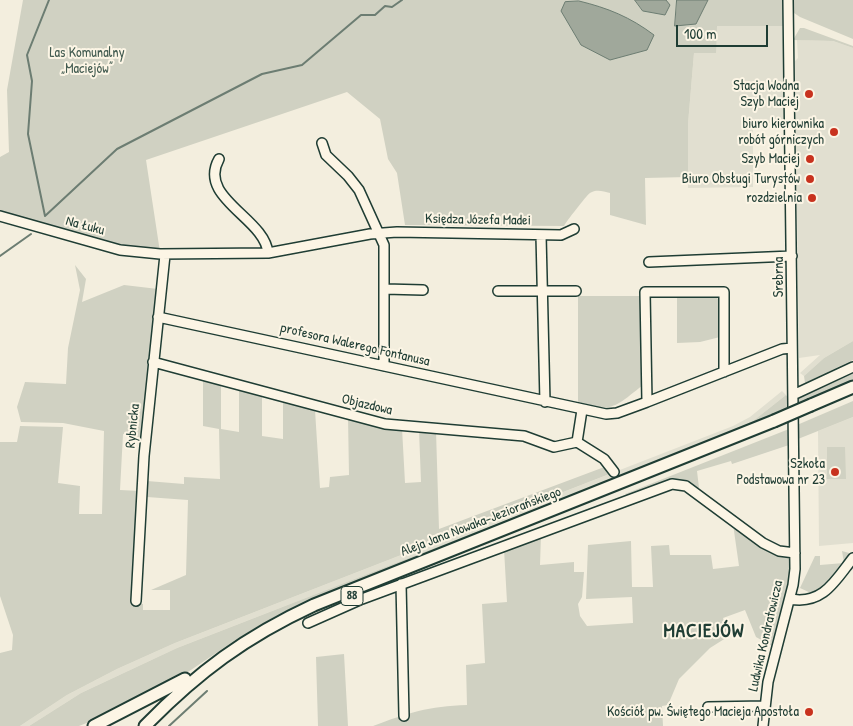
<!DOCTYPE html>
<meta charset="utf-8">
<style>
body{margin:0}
#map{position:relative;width:853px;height:726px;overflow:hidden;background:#f3eede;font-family:"Patrick Hand",sans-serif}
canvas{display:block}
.scale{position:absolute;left:676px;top:25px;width:92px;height:22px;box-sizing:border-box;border:2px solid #1f3d34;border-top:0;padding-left:6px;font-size:15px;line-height:18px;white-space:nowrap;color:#1f3d34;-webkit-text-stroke:4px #fcf5e5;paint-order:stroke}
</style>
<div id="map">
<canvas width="853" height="726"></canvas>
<div class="scale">100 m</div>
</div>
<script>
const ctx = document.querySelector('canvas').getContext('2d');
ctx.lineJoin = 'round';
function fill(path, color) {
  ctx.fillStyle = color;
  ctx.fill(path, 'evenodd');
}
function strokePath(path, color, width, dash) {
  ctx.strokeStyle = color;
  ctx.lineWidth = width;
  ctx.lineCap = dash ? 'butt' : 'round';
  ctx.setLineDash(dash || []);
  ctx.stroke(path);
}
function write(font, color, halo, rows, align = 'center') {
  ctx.font = font + ' "Patrick Hand",sans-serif';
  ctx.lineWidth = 4;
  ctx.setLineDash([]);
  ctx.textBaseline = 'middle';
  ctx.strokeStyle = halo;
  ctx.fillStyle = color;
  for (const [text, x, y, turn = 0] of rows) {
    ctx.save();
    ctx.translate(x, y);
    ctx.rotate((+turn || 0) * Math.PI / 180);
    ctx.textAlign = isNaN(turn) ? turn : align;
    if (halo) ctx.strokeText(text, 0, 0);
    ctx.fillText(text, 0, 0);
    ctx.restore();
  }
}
fill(new Path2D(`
 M717,26H785L787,123H753V187L688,188V124L694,53Z
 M797,40L833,41L853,48V341L824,358L804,376L800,373L820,355L799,358L795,61L798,58Z
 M782,391L786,395L753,421L735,431L177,648L81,693L29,726H20L67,695L117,669L175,643L733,426L750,417Z
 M853,417V543L819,546L818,431Z`), '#e1dfd0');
fill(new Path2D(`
 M23,0H785V26H717L716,53H694L688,124V177L645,178L646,225L610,215V193C603,191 596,189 590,193C586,196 566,222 564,226L405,225L397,173L388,159L380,119L347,92L146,160L160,252L126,249L0,211V157L9,152L7,90Z
 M794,0H853V39L800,17L794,13Z
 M800,28H804L853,46V48L833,41L793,40Z
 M75,265L86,279L82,302L124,285L158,289L144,438L123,434L120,490L140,491L134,604H143V610H170V590H151L186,575L188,500L147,497V481L184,484V477L220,479L219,429L203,426V381L221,383V429L239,432V389L262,397V436L283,439V402L315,410L320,488L329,487L330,477L349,475L348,417L402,428L405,483L421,482L419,430L436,431L439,529L607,466L612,473L175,643L117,669L67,695L20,726H0V653L12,650L13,635L0,596V442H17L20,426L63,427L58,483L80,486L79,514H102L104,431L63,423L21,422L17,407L25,382L66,384L68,348L80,290Z
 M677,295H714L718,299L720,337L700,342L677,343Z
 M578,296H643V385C616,406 614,412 578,405Z
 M853,341V360L805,383L804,376L824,358Z
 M853,372V382L798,405L799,398L805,393Z
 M786,395L788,398L789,410L276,616L237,639L176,680L112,713L79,726H29L81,693L177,648L735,431L753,421Z
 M853,401V417L798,439L797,425Z
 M789,429V445L732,464L731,461L697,471L699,488L695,489L683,483L629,497L625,494Z
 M827,447H845L846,479H827Z
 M733,524L791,556L790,581L772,646L756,637L745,610L723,618L729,636L710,648L679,679L668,705L662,706L663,726H373C407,713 429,706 467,705L466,665L485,663L482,604L507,602L504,549L541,534L540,565L574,562V572H584L582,597L578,604L580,616L587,626L633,623L632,597L586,599L588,545L631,541L632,587H653L651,546L669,545L670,555H711L713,569L739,566Z
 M842,551L849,553V558L825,587L824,586L813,594L800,588L815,556H820V565L844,563Z
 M344,654L348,726H318L316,657Z`), '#d0d1c2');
const water = new Path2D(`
 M635,0H666L670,5L665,15L643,11Z
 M677,0H708L696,24L675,26Z
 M579,1C608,8 630,17 654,35L647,50L610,60L581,45L561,11L565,2Z`);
fill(water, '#a0a89b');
strokePath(water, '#6c7d72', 1);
strokePath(new Path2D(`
 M45,216L117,149L262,74L302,65L361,15H375L385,6L392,7L402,0
 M45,216L28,134L32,81L27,55L49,0
 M0,256L31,234
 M169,726L207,691`), '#6c7d72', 2);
const minor = new Path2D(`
 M322,143L326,155L348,176L359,190L384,245V366
 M219,159C197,198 265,218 268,253
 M0,216L120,250L160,254L268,253L370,234L397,232L561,235L574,229
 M541,235L545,402
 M649,262L792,256
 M385,289L423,290
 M498,291H576
 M158,317L606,414L617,413L647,402L782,349L792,348
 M153,362L385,424L524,436L554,447L577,442
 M793,395L853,367
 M647,402L645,292H724V372
 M577,442L604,459L614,472
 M577,442L582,410
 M401,584L404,716
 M790,599C823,605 835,581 853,558
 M136,601L144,456L165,255
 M308,623L362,599L672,484L686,486L763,543L779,551L795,553
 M708,707L765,706
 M763,726L768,682L793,585L795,569L788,0`);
const major = new Path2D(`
 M811,405L853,387
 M94,726L185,679
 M145,726C198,672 245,637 314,605L774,421`);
strokePath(minor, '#1f3d34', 12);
strokePath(major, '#1f3d34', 15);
strokePath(minor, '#fcf5e5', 9);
strokePath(major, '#fcf5e5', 11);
const majorBridge = new Path2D(`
 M774,421L811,405`);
strokePath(majorBridge, '#1f3d34', 15, []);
strokePath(majorBridge, '#fcf5e5', 11);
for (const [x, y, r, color] of [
 [809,94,5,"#c8321e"],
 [834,132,5,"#c8321e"],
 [810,159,5,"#c8321e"],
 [810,179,5,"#c8321e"],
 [812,198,5,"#c8321e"],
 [835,472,5,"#c8321e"],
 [809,712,5,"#c8321e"]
]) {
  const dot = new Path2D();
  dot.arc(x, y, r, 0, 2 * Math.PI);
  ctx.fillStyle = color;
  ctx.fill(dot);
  strokePath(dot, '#fcf5e5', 2);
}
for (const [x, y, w] of [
 [352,596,22]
]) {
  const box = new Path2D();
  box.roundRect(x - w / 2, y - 9.5, w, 19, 4);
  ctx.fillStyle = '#fcf5e5';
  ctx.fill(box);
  strokePath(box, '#1f3d34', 1);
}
write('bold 12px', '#1f3d34', null, [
 ["88",352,596]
]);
write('14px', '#425b50', '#fcf5e5', [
 ["Las Komunalny",87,53],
 ["„Maciejów”",87,69]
]);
write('14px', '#1f3d34', '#fcf5e5', [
 ["Stacja Wodna",799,86],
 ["Szyb Maciej",799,102],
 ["biuro kierownika",824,124],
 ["robót górniczych",824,140],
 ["Szyb Maciej",800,159],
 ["Biuro Obsługi Turystów",800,179],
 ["rozdzielnia",802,198],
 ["Szkoła",825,464],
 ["Podstawowa nr 23",825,480],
 ["Kościół pw. Świętego Macieja Apostoła",799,712]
], 'right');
write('14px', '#1f3d34', '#fcf5e5', [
 ["Księdza Józefa Madei",478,220,1],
 ["Na Łuku",85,226,15],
 ["Srebrna",779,277,-90],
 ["profesora Walerego Fontanusa",355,345,13],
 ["Objazdowa",367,405,13],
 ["Rybnicka",133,426,-84],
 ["Aleja Jana Nowaka-Jeziorańskiego",481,522,-21],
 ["Ludwika Kondratowicza",766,636,-77]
]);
ctx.letterSpacing = '1px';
write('bold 19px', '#1f3d34', '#fcf5e5', [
 ["MACIEJÓW",704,632]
]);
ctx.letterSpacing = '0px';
</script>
